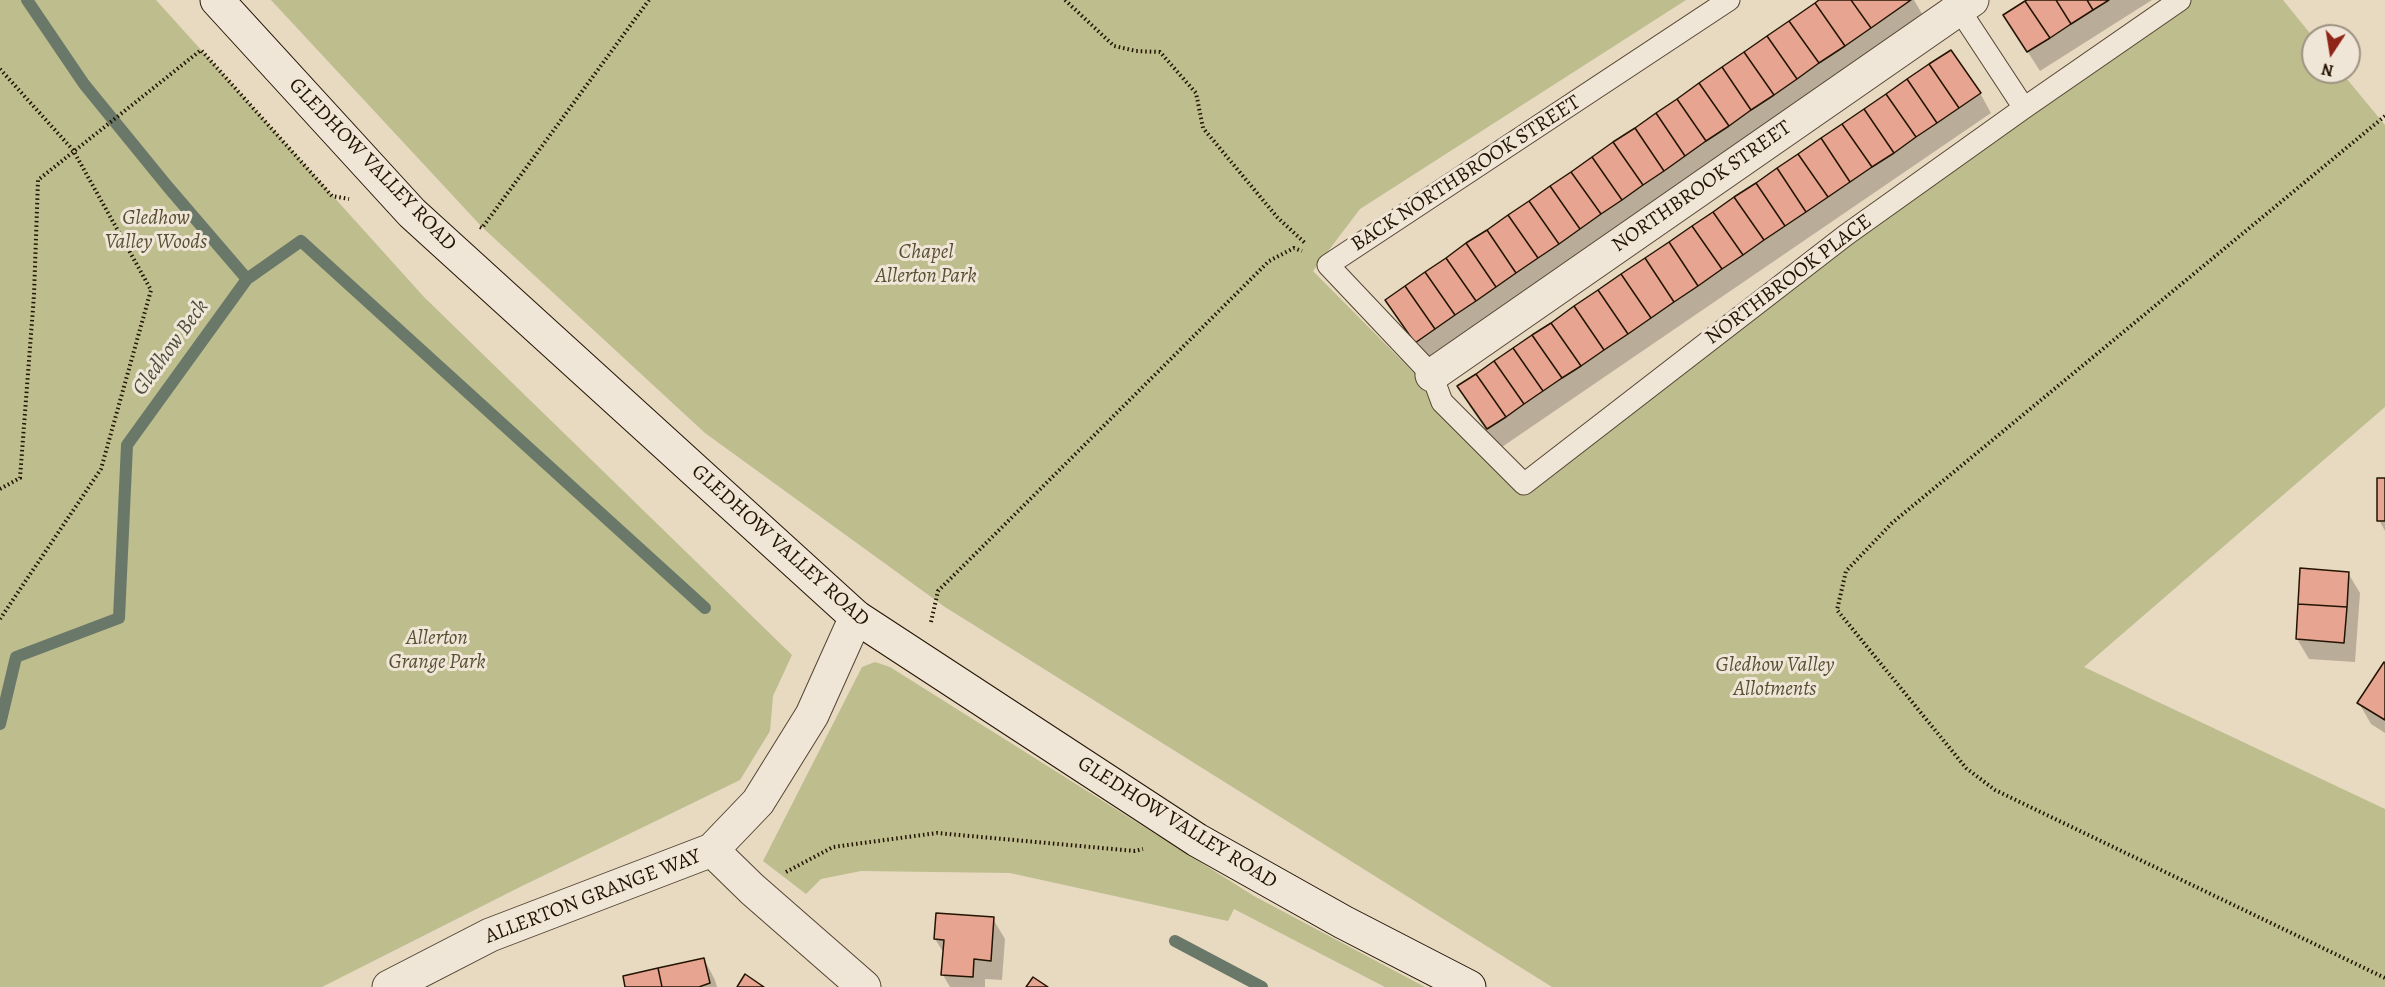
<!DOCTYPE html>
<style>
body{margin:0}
#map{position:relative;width:2385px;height:987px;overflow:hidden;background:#e8d9c1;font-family:Alegreya,serif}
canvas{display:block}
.north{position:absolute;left:2301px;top:24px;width:60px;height:60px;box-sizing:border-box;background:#f0e6d7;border:2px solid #9e9282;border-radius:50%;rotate:192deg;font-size:16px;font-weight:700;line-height:24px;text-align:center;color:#231402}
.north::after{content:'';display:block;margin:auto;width:21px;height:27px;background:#8f2418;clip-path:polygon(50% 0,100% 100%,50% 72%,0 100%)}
</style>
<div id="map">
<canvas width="2385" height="987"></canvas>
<div class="north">N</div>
</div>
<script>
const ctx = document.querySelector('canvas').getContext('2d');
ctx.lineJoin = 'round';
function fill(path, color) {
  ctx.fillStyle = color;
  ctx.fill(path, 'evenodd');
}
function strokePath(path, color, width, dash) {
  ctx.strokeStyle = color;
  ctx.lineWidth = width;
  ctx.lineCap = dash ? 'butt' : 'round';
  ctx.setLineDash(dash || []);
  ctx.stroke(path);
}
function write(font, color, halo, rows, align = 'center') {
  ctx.font = font + ' Alegreya,serif';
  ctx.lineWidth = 6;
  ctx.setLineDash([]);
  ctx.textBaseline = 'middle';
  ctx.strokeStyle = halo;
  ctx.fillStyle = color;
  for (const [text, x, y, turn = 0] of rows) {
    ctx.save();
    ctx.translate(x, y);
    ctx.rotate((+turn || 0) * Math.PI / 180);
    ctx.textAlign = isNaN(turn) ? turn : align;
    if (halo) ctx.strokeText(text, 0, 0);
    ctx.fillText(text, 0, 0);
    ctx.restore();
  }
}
fill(new Path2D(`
 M0,0H156L424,297L792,655L773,696L770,731L740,780L518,888L322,987H0Z
 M271,0H1686L1360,209L1313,271L1524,484L2180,0H2283L2313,37V72H2341L2385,125V407L2084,667L2385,809V987H1552L945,607L705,433L482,227Z
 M875,662L890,667L1254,896L1425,987H1385L1234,909L1228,921L1010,873L861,871L821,879L806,894L763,861L862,667Z`), '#bdbd8e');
fill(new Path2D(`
 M1822,0H1914L1925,19L1427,362L1387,301Z
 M2029,0H2152L2040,71L2017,35Z
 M1980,93L1991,113L1499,449L1470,407L1459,387Z
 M2385,480V531L2379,520Z
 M2348,573L2360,593L2355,662L2309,659L2297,639Z
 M2385,665V733L2371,724L2359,703Z
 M993,919L1005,939L1002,980L985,979V987H950L943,975L945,955L935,939Z
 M704,959L715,980L717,987H627Z`), '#0003');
strokePath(new Path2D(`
 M247,279L301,241L705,608
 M0,724L16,657L119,618L127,445L247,279L168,187L84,84L27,0
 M1175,941L1262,987`), '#697868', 12);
const building = new Path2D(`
 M1819,0H1851L1871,28L1845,46L1815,3Z
 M1851,0H1911L1871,28Z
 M2027,0H2056L2071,24L2050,38L2025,1Z
 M2056,0H2087L2093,10L2071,24Z
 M2087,0H2109L2093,10Z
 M2025,1L2050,38L2027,52L2003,15Z
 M1815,3L1845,46L1819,63L1789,21Z
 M1789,21L1819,63L1797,79L1767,36Z
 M1767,36L1797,79L1774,95L1744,52Z
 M1951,50L1981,93L1959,108L1929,64Z
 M1744,52L1774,95L1751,110L1722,67Z
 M1929,64L1959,108L1937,123L1907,79Z
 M1722,67L1751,110L1729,126L1699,83Z
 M1907,79L1937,123L1916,137L1886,94Z
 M1699,83L1729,126L1706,141L1677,99Z
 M1886,94L1916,137L1894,153L1864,109Z
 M1677,99L1706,141L1685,156L1656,113Z
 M1864,109L1894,153L1872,167L1842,124Z
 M1656,113L1685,156L1664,171L1635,128Z
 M1842,124L1872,167L1850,182L1821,138Z
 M1635,128L1664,171L1643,185L1613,142Z
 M1821,138L1850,182L1828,197L1798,154Z
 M1613,142L1643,185L1622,200L1592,157Z
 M1798,154L1828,197L1806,212L1777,168Z
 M1592,157L1622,200L1601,214L1571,172Z
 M1777,168L1806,212L1785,226L1756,183Z
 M1571,172L1601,214L1580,229L1550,186Z
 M1756,183L1785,226L1764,240L1734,197Z
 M1550,186L1580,229L1559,244L1529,201Z
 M1734,197L1764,240L1743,255L1713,212Z
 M1529,201L1559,244L1538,258L1508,215Z
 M1713,212L1743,255L1722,269L1692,226Z
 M1508,215L1538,258L1516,273L1487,230Z
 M1692,226L1722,269L1698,286L1669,242Z
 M1487,230L1516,273L1496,287L1466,243Z
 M1669,242L1698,286L1674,302L1645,258Z
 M1466,243L1496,287L1476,301L1446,258Z
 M1446,258L1476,301L1455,315L1425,272Z
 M1645,258L1674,302L1651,318L1621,274Z
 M1425,272L1455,315L1435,329L1405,286Z
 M1621,274L1651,318L1628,334L1598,290Z
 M1405,286L1435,329L1415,343L1385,300Z
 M1598,290L1628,334L1604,350L1574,306Z
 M1574,306L1604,350L1581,366L1551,323Z
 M1551,323L1581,366L1562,378L1532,335Z
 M1532,335L1562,378L1543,391L1513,348Z
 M1513,348L1543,391L1524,404L1494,361Z
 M1494,361L1524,404L1506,417L1476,374Z
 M1476,374L1506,417L1487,429L1457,386Z
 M2377,478H2385V521H2377Z
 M2300,568L2349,572L2347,607L2298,604Z
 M2298,604L2347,607L2344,643L2296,639Z
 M2384,662L2385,663V720L2357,703Z
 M936,913L994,917L991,961L974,959L973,977L941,975L944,940L934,939Z
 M704,958L710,983L699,987H662L658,968Z
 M658,968L662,987H625L623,976Z
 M745,974L764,987H737Z
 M1033,977L1048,987H1026Z`);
fill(building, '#e6a491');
strokePath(building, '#231402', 1.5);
const lane = new Path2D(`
 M1729,0L1328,265L1432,375L1442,402L1524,484L1846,235L2024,108L2180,0
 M1953,0L2024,108`);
const street = new Path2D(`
 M1432,375L1972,0
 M712,850L752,889L864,987
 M389,987L490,935L712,850L758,802L812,715L856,617`);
const secondary = new Path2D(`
 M217,0L412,213L856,617L1197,840L1343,922L1469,987`);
strokePath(lane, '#544532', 23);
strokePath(street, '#544532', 35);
strokePath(secondary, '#231402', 35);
strokePath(new Path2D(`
 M1065,0L1114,46L1136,51L1160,52L1196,93L1203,128L1277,217L1306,244
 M0,69L73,150L151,290L101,469L0,619
 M2385,116L1892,523L1846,571L1837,610L1966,768L1995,790L2385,978
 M480,227L482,228L649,0
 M0,489L20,478L34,295L38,180L201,50L332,196L349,199
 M931,622L938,591L1269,261L1294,248L1302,251
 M786,872L833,847L937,833L1135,851L1143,849`), '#231402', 4, [1.5, 3]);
strokePath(lane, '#f0e6d7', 21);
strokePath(street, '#f0e6d7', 33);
strokePath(secondary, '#f0e6d7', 33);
write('21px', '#231402', '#f0e6d7', [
 ["GLEDHOW VALLEY ROAD",372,165,46],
 ["BACK NORTHBROOK STREET",1466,174,-33],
 ["NORTHBROOK STREET",1702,187,-35],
 ["NORTHBROOK PLACE",1789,280,-37],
 ["GLEDHOW VALLEY ROAD",780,546,42],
 ["GLEDHOW VALLEY ROAD",1177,823,32],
 ["ALLERTON GRANGE WAY",593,897,-21]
]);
write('italic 21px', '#594f33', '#f0e6d7', [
 ["Gledhow",156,219],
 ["Valley Woods",156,243],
 ["Chapel",926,253],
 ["Allerton Park",926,277],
 ["Allerton",437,639],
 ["Grange Park",437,663],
 ["Gledhow Valley",1775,666],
 ["Allotments",1775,690]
]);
write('italic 22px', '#4c4e3e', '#f0e6d7', [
 ["Gledhow Beck",171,348,-54]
]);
</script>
